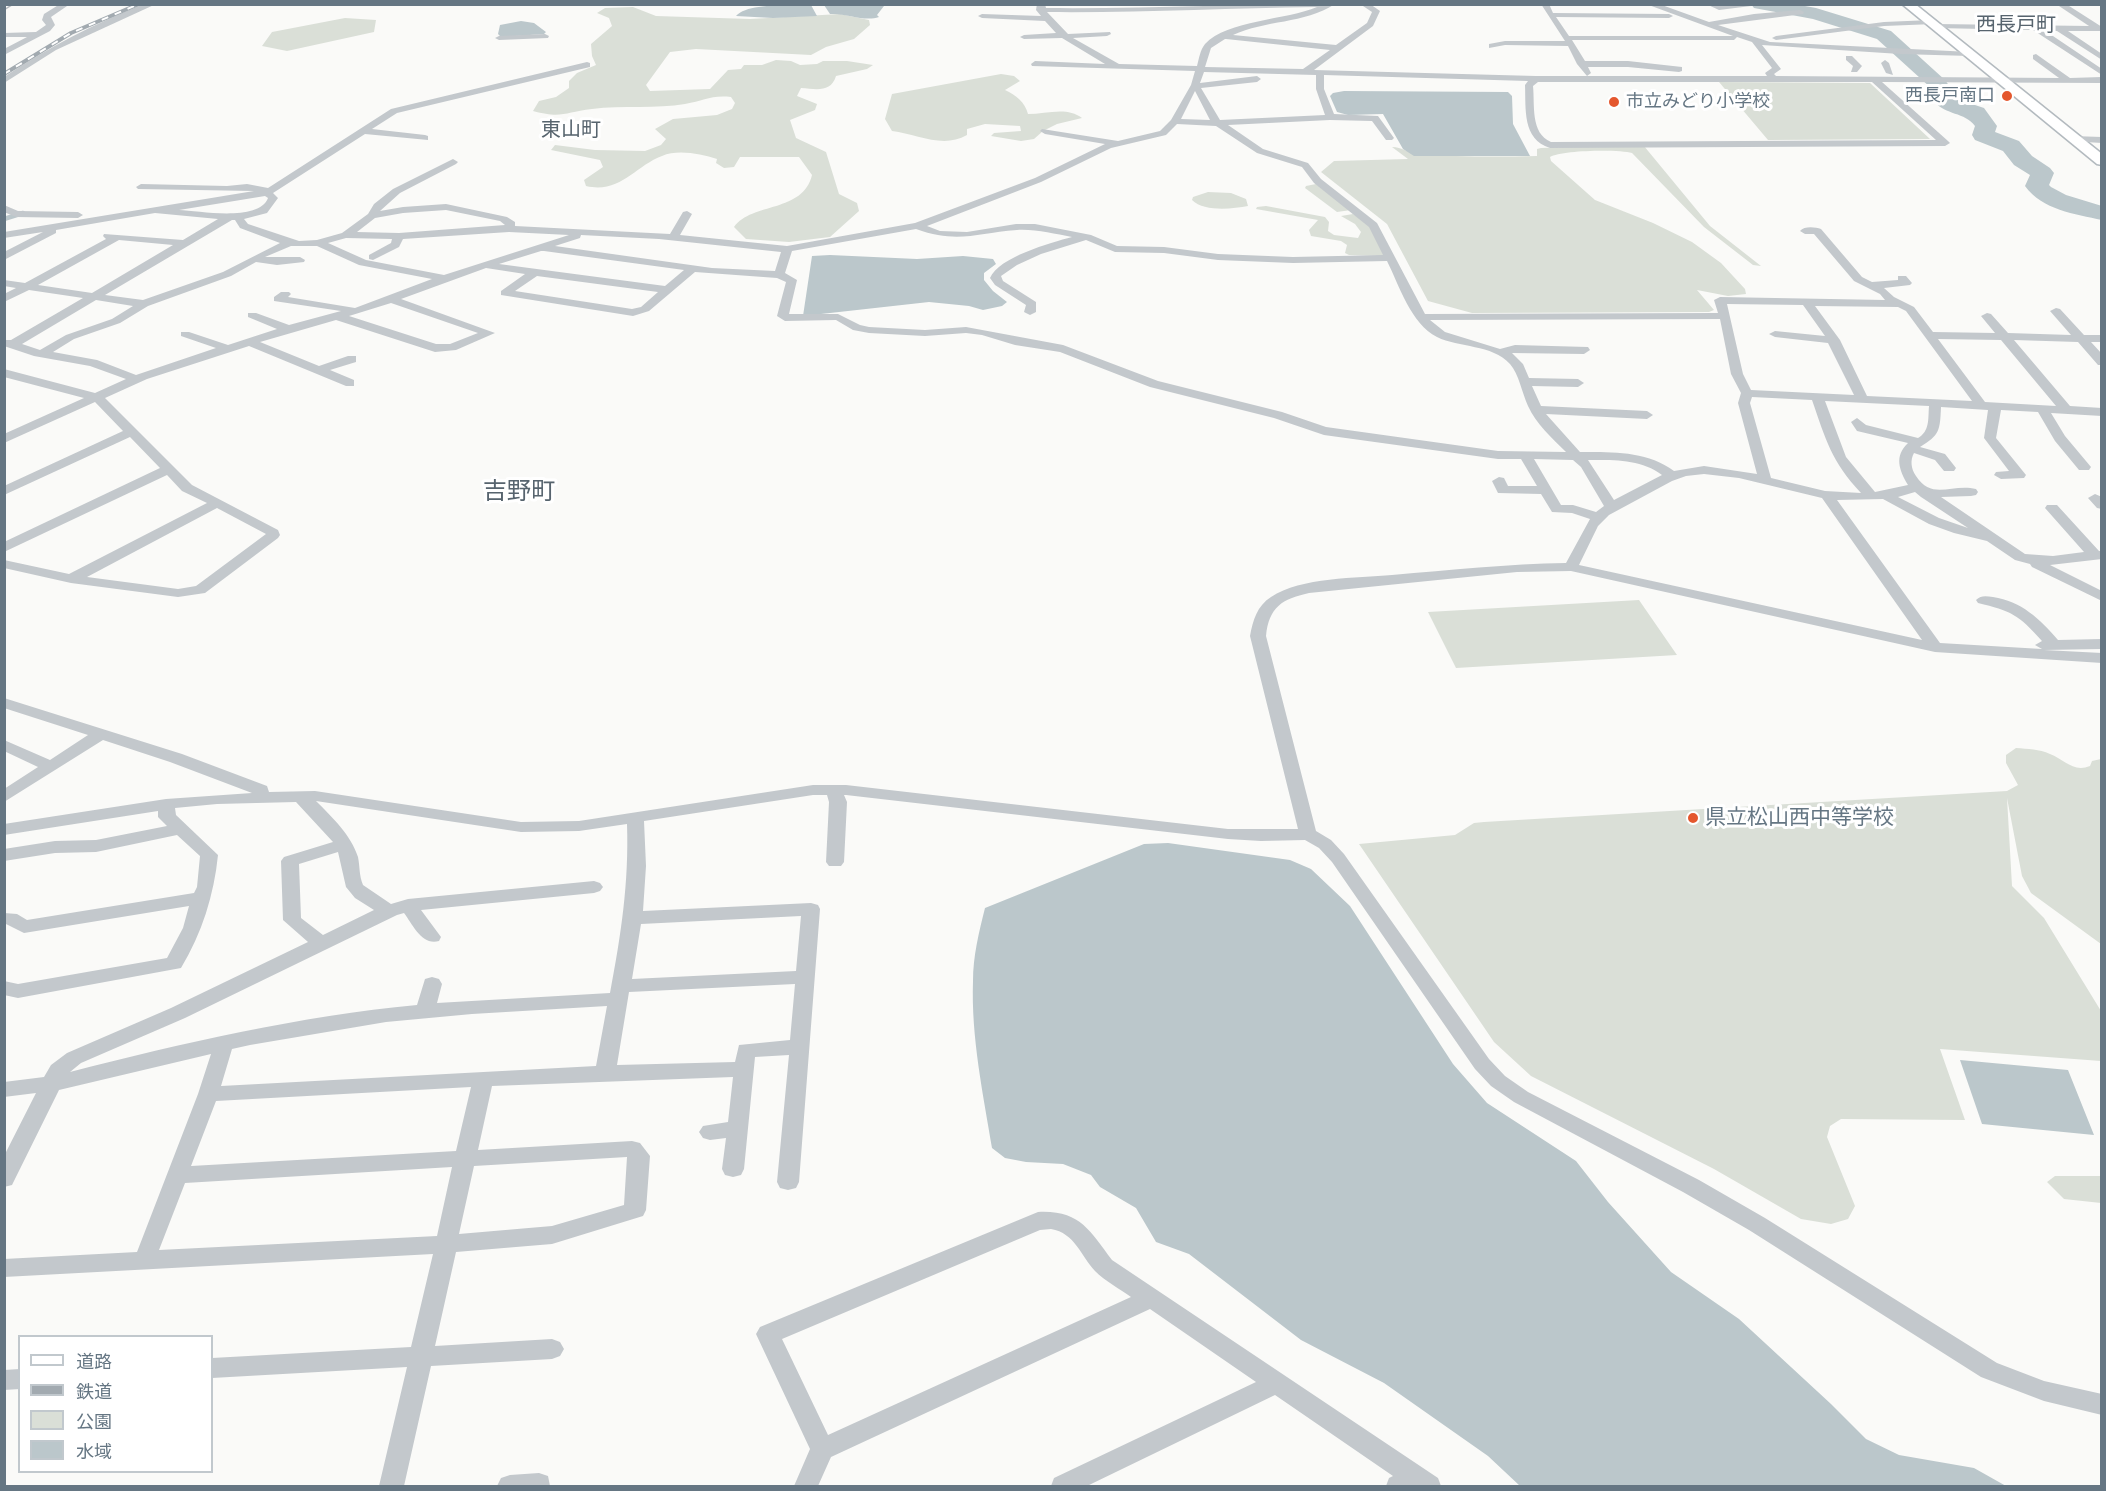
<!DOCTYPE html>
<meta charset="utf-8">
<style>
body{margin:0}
#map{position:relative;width:2106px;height:1491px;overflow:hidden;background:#fafaf8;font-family:Rubik,"Noto Sans JP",sans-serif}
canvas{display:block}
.frame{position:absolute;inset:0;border:6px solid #657683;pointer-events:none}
.legend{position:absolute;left:18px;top:1335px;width:195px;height:138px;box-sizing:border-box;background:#fff;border:2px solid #c1c8cd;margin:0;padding:8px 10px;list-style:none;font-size:18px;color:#657683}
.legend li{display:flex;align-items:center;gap:12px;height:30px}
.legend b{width:30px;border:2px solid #c1c8cd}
</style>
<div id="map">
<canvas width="2106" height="1491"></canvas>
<div class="frame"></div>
<ul class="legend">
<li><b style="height:8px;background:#fff"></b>道路</li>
<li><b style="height:8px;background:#a2aab0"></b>鉄道</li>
<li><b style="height:16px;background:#dadfd7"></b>公園</li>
<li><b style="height:16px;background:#bbc7cb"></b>水域</li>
</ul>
</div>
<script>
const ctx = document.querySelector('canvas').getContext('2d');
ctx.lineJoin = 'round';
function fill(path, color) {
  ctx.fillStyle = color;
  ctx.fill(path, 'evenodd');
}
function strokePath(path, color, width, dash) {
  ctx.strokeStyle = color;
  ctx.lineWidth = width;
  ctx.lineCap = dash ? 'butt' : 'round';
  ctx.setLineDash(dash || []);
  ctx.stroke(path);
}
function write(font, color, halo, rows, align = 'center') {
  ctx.font = font + ' Rubik,"Noto Sans JP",sans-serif';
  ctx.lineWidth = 6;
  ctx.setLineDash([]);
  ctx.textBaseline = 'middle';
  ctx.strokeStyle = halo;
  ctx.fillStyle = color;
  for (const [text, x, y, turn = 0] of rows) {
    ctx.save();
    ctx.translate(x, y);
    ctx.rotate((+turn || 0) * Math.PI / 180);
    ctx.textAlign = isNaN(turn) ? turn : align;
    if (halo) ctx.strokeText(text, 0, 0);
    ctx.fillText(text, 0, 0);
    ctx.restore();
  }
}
fill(new Path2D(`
 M633,7L656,16L750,19L840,14L869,20L870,25L854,39L826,47L811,55L696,49L670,52L646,85L650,91L710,89L728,70L741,69L744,65H762L776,60L791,61L800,65L817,64L823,61H847L873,65L867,69L836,76C831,93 816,89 801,88L797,96L817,104L815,110L790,120L796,138L826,152L839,194L857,203L859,211L830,237L789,242L746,239L734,227C752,202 803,213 812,175L799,157H740L734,167L724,168L716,163L717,159C701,154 678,149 662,156C635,166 620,194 586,186L584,180L603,167L600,160L551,150L555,145L595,150L645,151L661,145L666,139L655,129L673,119L717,115L732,109L735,103L731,97C710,95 704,101 685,104C657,109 622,105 592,109C565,112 562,119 533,111L539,101L556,97L569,88V81L577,73L596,65L592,56L591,44L612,26L609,18L597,13L605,8Z
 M345,18L376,20L374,32L287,51L262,46L272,32Z
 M1001,74L1014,76L1020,81L1005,90C1016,95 1025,102 1028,114C1046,114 1067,106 1082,118L1057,124L1043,131L1034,139L1021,141L991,136L994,133L1021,131L1020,126L985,124L967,129V135C943,149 917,134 892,131L885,119L892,94Z
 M1719,82L1870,83L1930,139L1768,140Z
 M1638,145L1644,146L1710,226L1761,266L1753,265L1704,227L1632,153C1619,149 1561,150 1550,157L1551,161L1595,200L1653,223L1692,242L1721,263L1745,289L1746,294L1728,296L1697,290L1714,310L1709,312L1472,313L1428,301L1387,224L1321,172L1334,161L1408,159L1392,147C1402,147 1408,153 1419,154C1458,157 1497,157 1537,156V149L1541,148Z
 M1316,184L1351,210L1337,212L1305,188L1306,186Z
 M1208,192L1231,193L1246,199L1248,206C1232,209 1204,212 1192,200L1193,197Z
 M1266,206L1325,217L1329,222L1328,231L1334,235L1358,238L1361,232L1355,224L1341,216L1353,214L1370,225L1384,256L1349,255L1345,253L1347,245L1341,241L1311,236L1309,230L1318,220L1256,209L1257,207Z
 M1639,600L1677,655L1456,668L1428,612Z
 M2016,748C2028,749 2039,749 2050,754C2064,759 2073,773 2090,766L2092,761L2101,759V944L2031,893L2022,876L2007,798L2012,886L2044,918L2101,1011V1061L1940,1049L1965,1120L1841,1119L1830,1126L1827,1137L1855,1206L1848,1219L1831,1224L1801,1219L1714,1169L1531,1076L1494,1042L1359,844L1455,835L1474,823L1484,822L2007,791L2018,785L2006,763V755Z
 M2055,1176H2101V1203L2064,1199L2047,1182Z`), '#dadfd7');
fill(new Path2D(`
 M882,4L884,6L877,15L879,17C864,22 847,13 830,14L824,5Z
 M811,5L817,16L773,18L736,16C748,2 792,6 811,5Z
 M521,21L534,23L546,32L544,34L501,37L498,34L500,25Z
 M1344,91L1508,92L1512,96L1513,124L1530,156H1414L1403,149L1383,114L1348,115L1337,112L1330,96L1333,93Z
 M830,255L917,259L963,256L993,259L996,264L984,273V280L993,291L1007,302L1002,306L983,310L969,306L929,302L803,316L812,256Z
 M1168,843L1290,860L1311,869L1350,906L1453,1064L1487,1103L1576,1161L1608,1202L1671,1272L1739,1319L1831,1404L1866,1439L1899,1455L1974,1468L2006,1486H1520L1488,1456L1384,1383L1301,1340L1189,1254L1156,1242L1136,1208L1100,1187L1091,1175L1063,1164L1026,1162L1005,1158L992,1148C983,1093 971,1037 973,981C973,956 979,932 985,908L1144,844Z
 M1960,1060L2068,1070L2094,1135L1982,1124Z`), '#bbc7cb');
strokePath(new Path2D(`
 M4,219L23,213`), '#bbc7cb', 4.5);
fill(new Path2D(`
 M1751,4H1794L1816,8L1891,31L1945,80L1953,91L1954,98L1984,108L1997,126L1995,132L2019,141L2032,156L2050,168L2054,173L2049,185L2051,187L2066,195L2102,206V220C2075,214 2042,210 2025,186L2030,175L2014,165L2003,151L1975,140L1972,135L1975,126C1965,112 1945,115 1935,102C1932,97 1933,93 1931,88L1877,39L1813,19L1754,8Z`), '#bbc7cb');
const secondary = new Path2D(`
 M1902,4H1915L2102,154V165L2097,164Z`);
const primary = new Path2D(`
 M4,4H12L4,9Z`);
strokePath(secondary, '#b3babf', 3);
strokePath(primary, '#b5babe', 3);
fill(new Path2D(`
 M60,4H70L51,17L55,25L50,31L4,55V49L27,37H4V33L36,32L46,25L42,20L44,14Z
 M144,4H156L56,50L4,83V77C49,47 93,24 144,4Z
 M776,4H807L803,6Z
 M1037,4H1045L1046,8C1142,9 1240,4 1335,4C1304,24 1265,20 1233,35L1336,45L1367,23L1372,12L1360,4H1370L1380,11L1373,26L1314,70L1536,76H1767L1765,73L1772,68L1752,42L1737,37L1734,40H1572L1585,61H1628L1682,67V71L1679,72L1628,67H1588L1591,73L1587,76L1577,64L1568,46L1505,45L1489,48V44L1505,41H1565L1541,4H1549L1553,13L1669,14L1673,16L1669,18L1556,17L1569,36H1733L1646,4H1659L1709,22L1754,14L1800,10L1804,12L1803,14L1718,25L1770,42L1970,52L1974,54L1970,56L1900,54L1762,45L1781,69L1774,74L1776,76L2059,78L2033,59V55L2036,54L2070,78L2102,77V83L1882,82L1948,141L1950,143L1945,146L1550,148C1522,139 1526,109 1525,85L1528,81L1324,75V89L1334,114L1378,116L1394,138L1392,140H1386L1372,121L1330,120L1228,125L1263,149L1308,163L1321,179L1377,223L1425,314L1718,313L1714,300L1720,297L1885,300L1880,294L1854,281L1814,234H1805L1800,231C1804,226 1815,227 1821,229L1862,277L1872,282L1898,280V276H1906L1912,283L1910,285L1884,288L1894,297L1914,307L1933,332L1995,333L1981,316L1987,313L1991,314L2008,333L2071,335L2050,311L2056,308L2060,309L2084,335H2102V342H2091L2102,354V365H2098L2078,342L2014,340L2070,406L2102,408V416L2051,413L2065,436L2091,467L2089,470H2079L2055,441L2038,412L2001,410L1996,438L2026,475L2024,478L2001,479L1994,475L1996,472L2009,471L1984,438L1988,410L1941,407C1940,430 1940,435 1920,447L1945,454L1956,468L1954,471H1944L1935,460L1914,453C1910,460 1911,469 1916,476C1932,501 1952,483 1976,489L1978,492L1976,495L1971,496L1941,497L2025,554L2053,556L2084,552L2045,508L2047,505H2057L2099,551H2102V559L2050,565L2102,591V601L2032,567L2030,564L2015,560L1987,541L1954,533L1929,524L1883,499L1837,500L1940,643L2042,649L2035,645L2042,641C2018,614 2011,611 1978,603L1976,600C1981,595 1986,596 1993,597C2021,601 2040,619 2058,640L2102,639V649L2044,650L2102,653V663L1935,652L1571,571L1517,572L1309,593C1282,599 1269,607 1266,636L1316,831L1331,840L1344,854L1489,1059L1505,1076L1528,1092L1699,1180L1765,1218L1997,1363L2044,1381L2102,1394V1415L2044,1401L1981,1377L1749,1230L1683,1192L1514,1102L1491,1086L1475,1069L1332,862L1319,848L1305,840L1261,841L1228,839L846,795H844L847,802L844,862L841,866H829L826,862L829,802L827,795H813L644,821L646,866L643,911L811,903L818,905L820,909L799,1182L796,1188L788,1190L780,1188L777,1182L789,1055L755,1057L744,1169L741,1175L733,1177L725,1175L722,1169L726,1138L710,1140L703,1138L699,1132L703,1126L728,1122L733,1077L492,1086L478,1150L632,1141L640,1143L650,1156L646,1210L643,1216L552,1244L456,1252L435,1346L552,1339L560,1342L564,1349L560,1356L552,1359L431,1366L404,1486H379L407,1367L212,1378V1358L411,1347L433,1254L4,1277V1259L137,1252L198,1094L211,1054L59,1090L12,1185L4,1187V1156L36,1093L4,1097V1082L44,1077L51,1065L67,1053L171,1008L308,942L283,920L281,861L284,857L333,842L296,802L217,804L175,808L176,815L218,855C214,895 202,933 181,968L18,998L4,995V981L18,984L167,958L183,928L189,906L24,933L4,923V913L17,914L27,920L194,893L197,887L200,856L177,835L96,852L55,853L4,861V849L55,841L96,840L167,826L158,817V811L4,835V824L166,799L252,793L170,762L103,740L4,802V789L38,767L4,751V740L50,760L88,735L4,708V698L182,754L267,786L269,792L315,791L521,822L579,821L813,785H846L1228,829H1298L1250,636C1253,620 1257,606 1271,597C1301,577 1357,578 1392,575C1450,570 1508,564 1566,563L1590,519L1572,513L1552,512L1541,494L1498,493L1492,481L1499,477L1504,478L1508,486H1537L1521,459H1498L1324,435L1274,418L1150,387L1060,352L1015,345L982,335L966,333L925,336L869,333L853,330L836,320L785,321L777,316L786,282L777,278L695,272L649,311L633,316L501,295V291L525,274L486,268L401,299L495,333L456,350L435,352L336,320L260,342L319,366L348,356H356V362L330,370L354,380V386H346L249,346L147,379L105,398L192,485L278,530L280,535L278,538L205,593L178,597L71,583L4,568V560L69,574L207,503L182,491L167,475L4,552V542L160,468L130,437L4,495V486L123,431L95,402L4,443V434L84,398L4,377V369L95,393L126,379L90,366L34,356L4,346V340H11L83,298L29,290L4,302V294L16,288L4,286V280L25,283L106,239L103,236L104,234L183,240L218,219L155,213L56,230V233L4,260V252L43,232L4,238V232L254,191L138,189L136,187L141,184L227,186L247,184L268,188L391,109L587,62L590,63V67L397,113L372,129L425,135L428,136V140L365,134L273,193L278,198L267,213L244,219L248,224L299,241L317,240L342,233L368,214L374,204L393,189L453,159L458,162L456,164L400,193L380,211L403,207L446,204L507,217L515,222V226L670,234L683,212L687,211L692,214L680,235L787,246L915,223L1035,178L1105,144L1045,134L1040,131L1042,129L1118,141L1160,131L1171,120L1191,85L1195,71L1032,66L1031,64L1035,61L1105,64L1062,38L1024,39L1020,37L1024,35L1056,33L1045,21L982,18L978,16L982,14L1041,16L1036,10ZM1317,7C1287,20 1227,20 1205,44C1200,50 1199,59 1197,66L1119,64L1073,38L1107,36L1111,34L1110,32L1068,34L1047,12C1137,13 1227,8 1317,7ZM1225,39H1226L1330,50L1303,69L1205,67L1211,48ZM1204,72L1316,75V89L1325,115L1220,120L1201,88L1257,82L1261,79L1257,76L1200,83ZM1538,82H1872L1936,140L1551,142C1530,133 1535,105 1533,86ZM1195,91L1210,120L1181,119ZM1177,124L1216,126L1257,153L1302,167L1314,183L1369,227L1383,255L1293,257L1218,254L1164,247L1117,246L1091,235L1035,224H1016L967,232L940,231L927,226L1041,182L1111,148L1166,135ZM265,196L268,198C259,222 200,211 179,210ZM446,210L500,221L505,225L399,233L357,232L375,218L403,213ZM232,220H235L240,228L280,243L223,272L143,300L105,295ZM916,229C958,244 976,233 1017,230C1036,229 1054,234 1072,237C1050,243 999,257 990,278L995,285L1026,305L1024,312L1030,315L1036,312V302L1003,281L1001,276L1017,265L1041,254L1086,240L1115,252L1164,253L1218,260L1293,263L1387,261C1399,285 1411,324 1437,337C1459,348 1492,344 1510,364C1519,374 1522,393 1528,406C1536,424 1552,438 1566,452L1498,451L1326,427L1282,412L1158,381L1063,345L966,327L925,330L869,327L860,325L838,314H789L797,280L785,273L792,251ZM509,232L569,235L444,275L366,260L328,243L346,238L392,239L391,243L369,255V259L373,260L399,247L403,239ZM581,235L659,239L781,252L775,271L712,268L555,246L580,238ZM119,240L173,245L92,293L38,285ZM291,246H317L359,265L432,279L355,308L288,297L291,294L289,292H281L274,297V301L341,311L289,325L256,313H248V317L277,329L228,345L189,332H181V336L216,348L136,375L97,360L53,352L74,339L120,323L148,306L231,276L256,262L277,265L304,262L305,260L300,257H265ZM541,251H544L684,270L665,286L499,264ZM537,276L658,292L641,307L632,309L515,291ZM96,300L133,306L112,319L66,335L40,350L22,344ZM391,303L478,333L450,344H436L349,316ZM1727,304L1803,305L1825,336L1775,331L1769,334L1775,337L1828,343L1854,395L1751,390L1743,374ZM1815,306L1898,307L1906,311L1972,401L1867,396L1840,340ZM1720,319L1731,374L1741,393L1738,403L1757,474L1704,466L1674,471C1647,451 1613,452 1580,452L1546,414L1647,419L1653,415L1647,411L1541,406L1532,386L1578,387L1584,383L1578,379L1529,378L1523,364L1512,353L1584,354L1590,350L1588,347L1515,345L1500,349L1445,332L1430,320ZM1938,339L2001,340L2056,406L1985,402ZM1752,397L1812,400C1826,440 1831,461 1861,493L1825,491L1771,478L1750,403ZM1825,401L1929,406C1928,419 1930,431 1918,438L1866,425L1857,418L1851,422L1857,431L1908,443C1894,456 1899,470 1908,485L1875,492L1846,457ZM1534,459L1573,460L1581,467L1604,506L1596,512L1573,505H1561ZM1588,460C1614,460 1641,459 1662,475L1614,500ZM1704,474L1739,478L1822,498L1922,640L1579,565L1598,526L1609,515L1672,481L1686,476ZM1915,492L1921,497L1968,528L1939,518L1898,497ZM217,508L266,534L196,586L178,589L87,577ZM316,801L521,832L579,831L627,824C629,883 621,935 610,993L437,1003L442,984L439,979L432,977L425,979L417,1005C300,1016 183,1043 70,1072L81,1063L185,1018L397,915L404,913C413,925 422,946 439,941L441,937L421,910L594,893L600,891L603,887L600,883L594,881L408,899L391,904L363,885C359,876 360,867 358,857C351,835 332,817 316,801ZM338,852L346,887L355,898L374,910L323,935L301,918L299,864ZM801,916L796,971L632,979L641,924ZM795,984L790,1040L739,1045L735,1062L617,1065L629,992ZM607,1006L596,1066L221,1086L232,1049L250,1045L386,1022L472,1014ZM471,1087L456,1151L191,1166L216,1101ZM627,1157L624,1205L552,1226L459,1234L474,1166ZM452,1167L437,1236L159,1250L185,1183Z
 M1706,4L1759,5L1719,10Z
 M2056,4H2066L2102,27V31H2068L2102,54V60L2057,31L2044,30L2102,69V75L2033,30L1936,28L1932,26L1936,24L2089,26Z
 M1931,20L1935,22L1934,24L1884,26L1776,40L1772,38L1776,36L1884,22Z
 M545,34L549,36L548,38L499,40L495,38L499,36Z
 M1846,56H1852L1862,66L1857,72H1851L1853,66L1846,60Z
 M1885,60L1889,63L1893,75L1886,73L1881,63Z
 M2072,136L2102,137V143L2069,141V137Z
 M4,205L18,211L78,212L83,215L78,218L16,217L4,212Z
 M2095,494L2102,497V509L2097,508L2088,498Z
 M1038,1212C1080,1210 1089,1230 1112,1260L1438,1478L1441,1486H1386L1389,1478L1393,1476L1275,1395L1087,1486H1051L1054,1478L1256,1382L1150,1309L831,1457L818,1486H794L810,1449L756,1334L760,1327ZM1051,1229C1075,1233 1081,1256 1095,1271C1105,1281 1120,1289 1131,1297L828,1435L782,1339L1040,1230Z
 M20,1369V1389L4,1390V1370Z
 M539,1473L548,1476L550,1486H497L501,1478L510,1475Z`), '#c3c8cc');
fill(secondary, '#fff');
fill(primary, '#fff');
const rail = new Path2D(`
 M4,74L71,33L139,4`);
strokePath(rail, '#a2aab0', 4);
strokePath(rail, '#fff', 2, [7]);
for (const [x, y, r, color] of [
 [2007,96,6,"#e4572e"],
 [1614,102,6,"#e4572e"],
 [1693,818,6,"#e4572e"]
]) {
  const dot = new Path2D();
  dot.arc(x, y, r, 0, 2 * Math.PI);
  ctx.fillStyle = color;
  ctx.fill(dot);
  strokePath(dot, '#fff', 2);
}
write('18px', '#657683', '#fff', [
 ["西長戸南口",1995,96],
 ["市立みどり小学校",1626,102,"left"]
], 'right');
write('20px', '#57646e', '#fff', [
 ["西長戸町",2016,25],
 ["東山町",571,130]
]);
write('21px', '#657683', '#fff', [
 ["県立松山西中等学校",1705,818]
], 'left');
write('24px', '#57646e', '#fff', [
 ["吉野町",519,492]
]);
</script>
